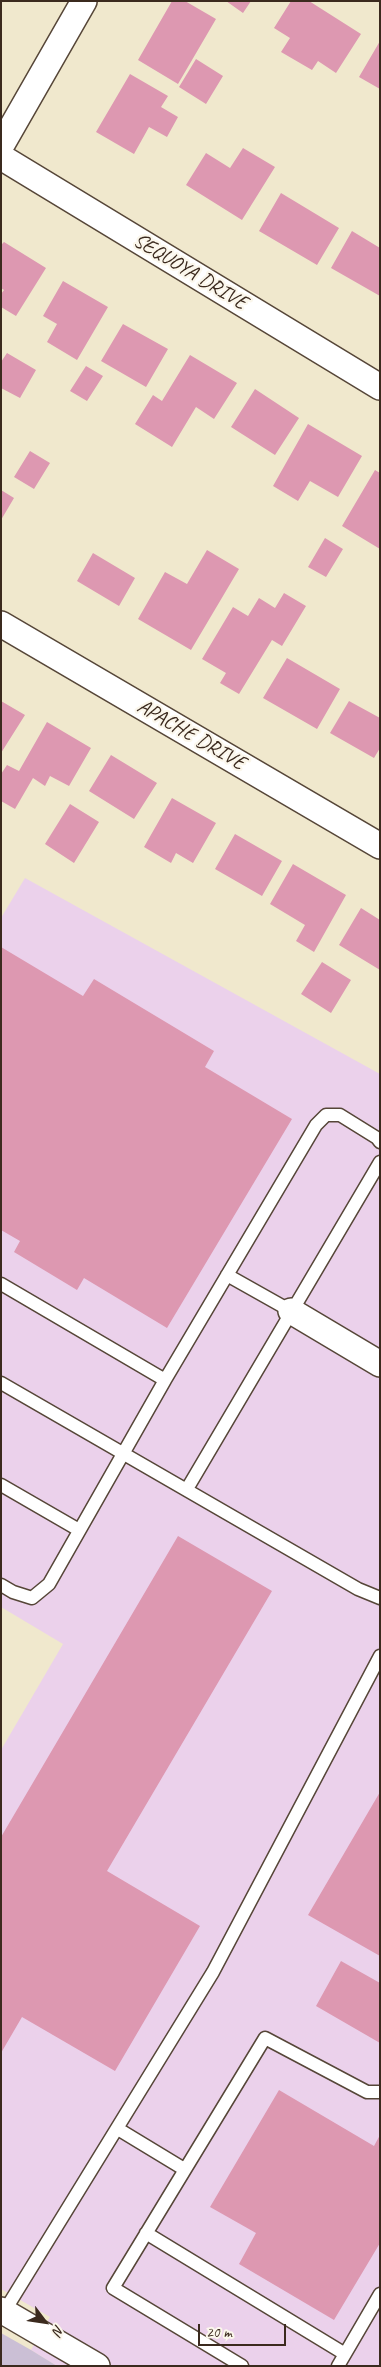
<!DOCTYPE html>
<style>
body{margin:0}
#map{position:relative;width:381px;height:2367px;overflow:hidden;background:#f0e8cd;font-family:Caveat,sans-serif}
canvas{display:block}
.frame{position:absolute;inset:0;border:2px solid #3b2a1e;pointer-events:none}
.north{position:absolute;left:20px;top:2297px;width:50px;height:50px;-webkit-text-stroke:4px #fbf7ec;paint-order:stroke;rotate:121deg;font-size:14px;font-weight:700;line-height:20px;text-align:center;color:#3b2a1e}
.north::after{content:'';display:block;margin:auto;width:18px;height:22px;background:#3b2a1e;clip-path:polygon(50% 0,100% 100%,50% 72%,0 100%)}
.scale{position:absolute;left:198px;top:2324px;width:88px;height:22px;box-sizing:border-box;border:2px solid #3b2a1e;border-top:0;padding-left:6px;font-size:15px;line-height:18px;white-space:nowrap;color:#3b2a1e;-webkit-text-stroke:4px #fbf7ec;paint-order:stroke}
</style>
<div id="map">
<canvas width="381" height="2367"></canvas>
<div class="frame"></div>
<div class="north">N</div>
<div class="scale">20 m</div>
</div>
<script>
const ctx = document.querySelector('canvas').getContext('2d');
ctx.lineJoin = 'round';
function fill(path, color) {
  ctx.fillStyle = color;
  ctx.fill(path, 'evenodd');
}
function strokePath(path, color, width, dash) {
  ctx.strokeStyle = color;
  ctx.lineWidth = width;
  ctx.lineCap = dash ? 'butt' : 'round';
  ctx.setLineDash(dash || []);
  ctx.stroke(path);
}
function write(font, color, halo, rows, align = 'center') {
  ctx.font = font + ' Caveat,sans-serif';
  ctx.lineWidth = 4.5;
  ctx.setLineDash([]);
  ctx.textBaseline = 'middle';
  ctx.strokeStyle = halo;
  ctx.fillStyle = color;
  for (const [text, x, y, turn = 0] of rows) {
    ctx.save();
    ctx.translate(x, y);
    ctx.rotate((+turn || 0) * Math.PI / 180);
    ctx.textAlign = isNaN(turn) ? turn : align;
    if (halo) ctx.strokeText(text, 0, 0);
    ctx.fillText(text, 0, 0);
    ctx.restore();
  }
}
fill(new Path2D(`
 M25,878L380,1074V2366H57L31,2350L50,2317L1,2289V1750L63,1644L1,1607V918Z`), '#ebd1eb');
fill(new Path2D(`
 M1,2333L31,2350L57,2366H1Z`), '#cbbfd5');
fill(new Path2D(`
 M172,1H185L216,19L178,84L138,60Z
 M226,1H251L243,13Z
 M291,1H309L361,34L336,73L318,61L312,70L281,52L290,38L274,28Z
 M380,41V89L359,77Z
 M196,59L223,76L206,104L179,87Z
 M130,74L168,96L161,107L178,117L167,137L149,127L134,154L96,132Z
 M243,148L275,167L242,220L186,185L206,153L230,168Z
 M281,193L339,228L317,265L259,231Z
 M352,231L380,248V296L331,268Z
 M4,242L46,268L16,316L1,307V294L4,290L1,288V245Z
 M63,281L108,307L77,360L47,342L57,324L43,316Z
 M123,324L168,349L146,387L101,361Z
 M7,353L36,370L20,398L1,388V362Z
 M190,355L237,383L214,419L196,407L172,447L135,424L153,395L162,401Z
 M86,366L103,376L87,401L70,391Z
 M255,389L299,418L275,455L231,427Z
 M308,424L362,456L338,497L310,481L298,501L273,486Z
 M30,451L50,463L34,489L14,477Z
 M375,470L380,473V549L342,526Z
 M1,490L14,498L1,520Z
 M325,538L343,549L326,577L308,567Z
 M207,550L239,569L191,650L138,619L165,572L187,584Z
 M93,553L135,578L119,606L77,581Z
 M284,593L306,606L282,646L272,640L239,694L220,683L226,673L202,659L233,607L248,616L259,598L275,608Z
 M287,658L340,689L317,729L263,698Z
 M1,701L25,715L1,753Z
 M349,701L380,718V748L374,758L330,733Z
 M47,722L91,748L69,786L50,776L45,786L33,778L15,809L1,801V774L7,765L19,771Z
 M111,755L157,783L134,819L89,791Z
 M172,798L216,823L193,863L176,853L171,863L144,847Z
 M70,804L99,822L74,863L45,844Z
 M235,834L282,861L262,896L215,869Z
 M293,864L346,895L314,952L296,941L305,925L270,904Z
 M361,908L380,920V970L339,945Z
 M1,947L83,996L94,979L214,1051L205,1067L292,1119L167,1328L84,1278L77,1290L14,1252L20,1241L1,1230Z
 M322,962L351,980L331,1013L301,994Z
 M178,1536L272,1591L107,1871L200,1926L115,2071L22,2017L1,2053V1837Z
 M380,1792V1956L308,1915Z
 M341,1961L380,1983V2043L316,2006Z
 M279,2090L374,2146L380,2135V2243L334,2320L239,2264L256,2233L210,2207Z`), '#dd98b1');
const service = new Path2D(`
 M227,1275L291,1311
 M1,1284L165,1380L49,1584L32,1598L13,1592L1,1585
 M165,1380L316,1125L326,1115H340L377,1138L380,1142
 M1,1383L358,1589L380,1598
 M1,1485L79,1530
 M187,1489L380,1162
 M118,2129L184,2169
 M146,2233L345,2354
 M4,2312L213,1972L380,1656
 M242,2366L113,2288L265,2038L367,2092H380
 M338,2366L380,2294`);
const minor = new Path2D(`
 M1,146L84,1
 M1,157L380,387
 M1,624L380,846
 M291,1311L380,1364
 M1,2310L97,2366`);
strokePath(service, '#564638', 15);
strokePath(minor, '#564638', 28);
strokePath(service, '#fff', 12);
strokePath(minor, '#fff', 25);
write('21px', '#3b2a1e', '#fbf7ec', [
 ["SEQUOYA DRIVE",190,272,31],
 ["APACHE DRIVE",191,735,30]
]);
</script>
